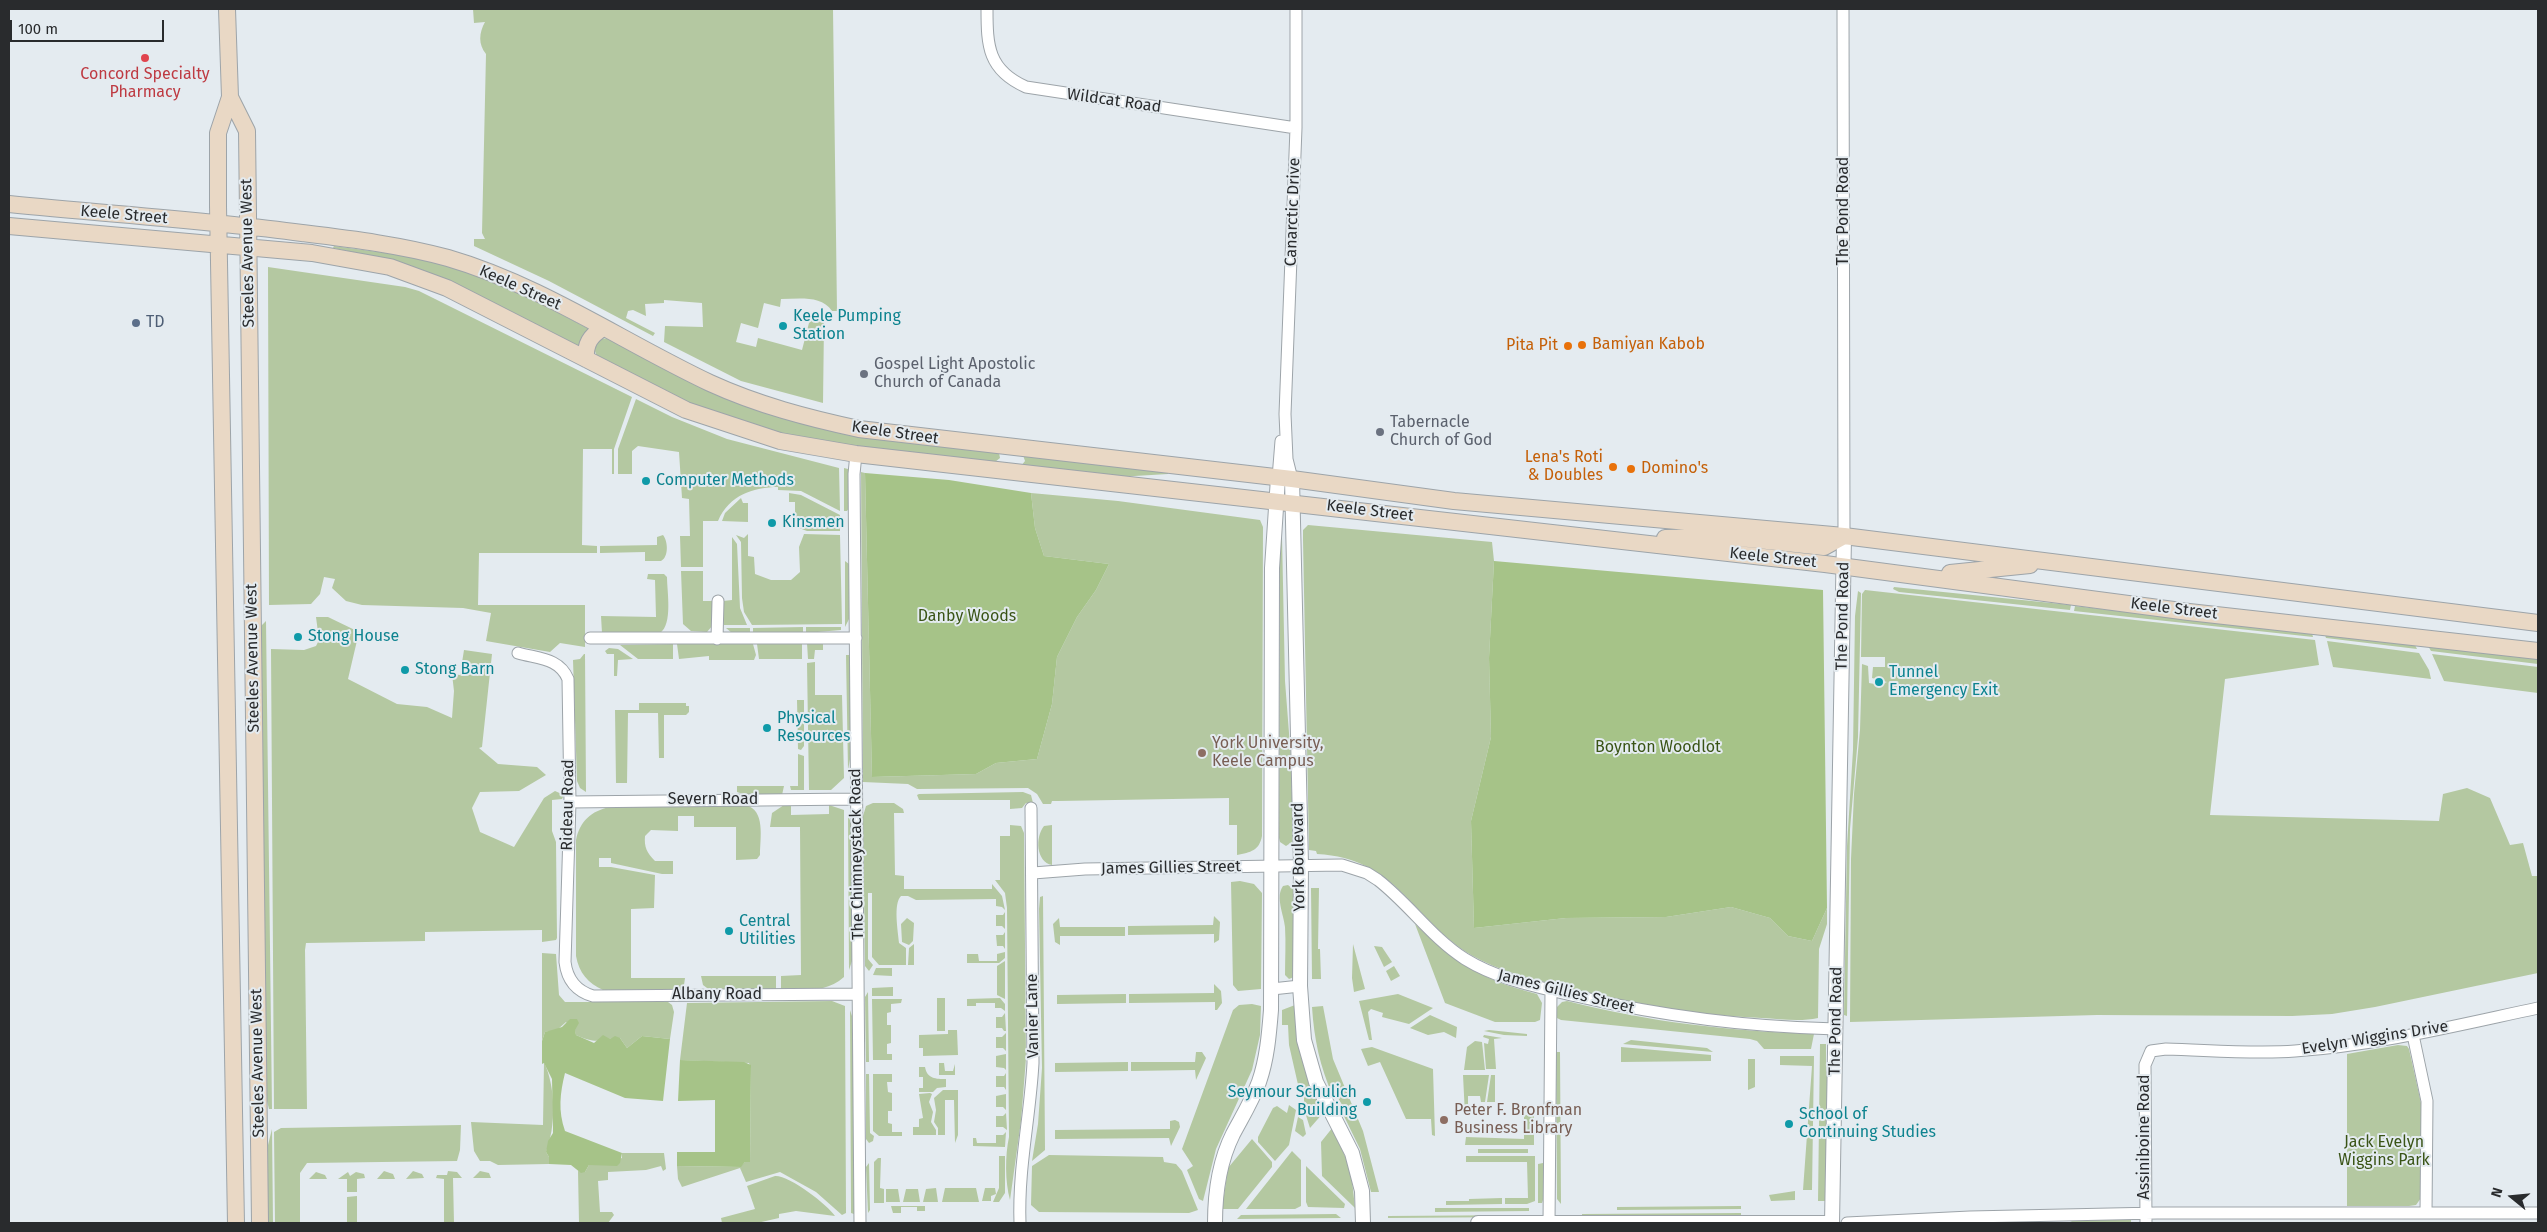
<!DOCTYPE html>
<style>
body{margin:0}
#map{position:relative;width:2547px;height:1232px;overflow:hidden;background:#e4ebf0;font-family:"Fira Sans",sans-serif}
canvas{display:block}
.frame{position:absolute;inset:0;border:10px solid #292b2d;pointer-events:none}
.north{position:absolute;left:2487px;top:1172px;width:50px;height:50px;-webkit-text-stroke:4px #e4ebf0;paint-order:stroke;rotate:287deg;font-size:14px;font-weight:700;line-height:20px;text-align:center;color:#292b2d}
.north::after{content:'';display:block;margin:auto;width:18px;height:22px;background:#292b2d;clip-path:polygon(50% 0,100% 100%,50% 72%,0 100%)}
.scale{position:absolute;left:10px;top:20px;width:154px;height:22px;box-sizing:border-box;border:2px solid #292b2d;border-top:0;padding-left:6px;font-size:15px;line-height:18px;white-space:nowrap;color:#292b2d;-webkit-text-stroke:4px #e4ebf0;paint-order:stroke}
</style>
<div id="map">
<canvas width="2547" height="1232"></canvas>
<div class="frame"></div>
<div class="north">N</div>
<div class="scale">100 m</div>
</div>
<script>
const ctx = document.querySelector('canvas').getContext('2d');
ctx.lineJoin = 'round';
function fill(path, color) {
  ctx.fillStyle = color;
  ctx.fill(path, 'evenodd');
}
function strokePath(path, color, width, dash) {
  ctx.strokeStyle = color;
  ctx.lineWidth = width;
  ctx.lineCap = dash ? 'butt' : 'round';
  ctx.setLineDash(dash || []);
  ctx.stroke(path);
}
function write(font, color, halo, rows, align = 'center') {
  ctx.font = font + ' "Fira Sans",sans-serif';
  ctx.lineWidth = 4;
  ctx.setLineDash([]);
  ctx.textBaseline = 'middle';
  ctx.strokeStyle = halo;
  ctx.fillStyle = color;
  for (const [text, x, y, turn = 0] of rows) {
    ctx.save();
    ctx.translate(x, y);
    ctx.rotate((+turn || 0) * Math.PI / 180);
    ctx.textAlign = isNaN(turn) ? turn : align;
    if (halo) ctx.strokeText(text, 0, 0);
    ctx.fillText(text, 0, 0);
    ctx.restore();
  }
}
fill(new Path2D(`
 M473,9H833L837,311H832C821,295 799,299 781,299L780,307L764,303L758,328L741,323L736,342L756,347L758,338L802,350L810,319L821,317L824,323L823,403L741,381L664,342L665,326L703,327L702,303L664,300V303L645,304L646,316L633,310L628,311L626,318L655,333L653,336L549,281L474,246V239H485L482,233L486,54C478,44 479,33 485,22L474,23Z
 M334,246L423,258L484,278L525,295L589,329L579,349L382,258L333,248Z
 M268,267L405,287L419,291L632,397L614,449V474H612V449H583L582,545L597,546V553H479L478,605H585V647L560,643L550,652L486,641L491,613L463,608L362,605L346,601L332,588L335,579L324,577L320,594L311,604L269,605Z
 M608,338L708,388L999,453L1000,458L995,462L931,456L790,437L692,406L597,357L594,348L600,339Z
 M636,399L672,417L727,439L839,468L840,511L801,491L778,490V487C754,487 729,495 718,521H703V567H681L680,536H690L689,499L682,498L679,452L638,446L632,451V474H618V449Z
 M1023,455L1168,472V474L1118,477L1021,466L1025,461Z
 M844,468L848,469L849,508L847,511H844Z
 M861,472L865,473L872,777L976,774L996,763L1037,759L1052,704L1057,657L1077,617L1096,590L1109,564L1044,556L1035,528L1031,493L1118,501L1260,520L1263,527L1262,836C1259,851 1251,852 1237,855V825H1229V798L1058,801H1052L1051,804H1043L1037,794L1028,788L917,789L908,784L863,782Z
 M789,493L801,495L840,515V531H807L799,528L800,522L795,518V502H789Z
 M741,498L743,503H748V522L722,521L725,513Z
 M1308,525L1492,542L1494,561L1489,658L1491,737L1471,821L1474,928L1566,918L1666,917L1731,907L1770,918L1788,936L1812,941L1827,908V924L1819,949L1818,1018C1800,1022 1780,1019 1762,1018C1693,1015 1626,1003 1560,986C1529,978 1499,971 1471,955C1412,919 1397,858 1317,854L1316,851L1309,850L1303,540V530Z
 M748,534V556L754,557L755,574L771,580H791L800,572L799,547L804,534L840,535L842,624L752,625L744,612L742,598L741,542L736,535L744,538Z
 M663,535C668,541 669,557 661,561H645V552L600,553V546L657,545V537Z
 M1280,536H1282L1285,681L1291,759L1293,838L1292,842L1286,846L1280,842L1279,838Z
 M732,537L737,544L740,608L747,625H724L723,601L732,600Z
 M845,561L849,564L850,617L845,627Z
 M681,571H703V601H713V625L707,632L691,631L683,624Z
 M648,574H664L667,577C667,592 673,624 660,633H602L601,616L656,617L655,580L647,579Z
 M1894,587L2071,605L2070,610L1899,592L1893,589Z
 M1865,590L2315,640L2319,665L2225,679L2210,815L2439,821L2443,794L2467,788L2490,798L2510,845L2523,843L2532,876H2538V973L2375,1007L2332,1014L2292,1016L2097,1015L1850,1022L1851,859L1854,794L1860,730L1862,664L1868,666L1869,683L1880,685L1887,682L1872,678L1873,667H1885V657H1861L1862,594Z
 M1858,591L1861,593L1858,737L1850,829L1847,1016L1844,1015L1847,846L1853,750L1855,616Z
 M2075,606L2312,633L2313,637L2074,611Z
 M316,617H328L359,632L348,679L397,704L427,707L452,718L454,691L452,674L460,675L464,650L492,654L482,747L479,748L498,764L537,767L546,775L519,791L480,792L472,808L480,832L514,847L544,798L555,791L564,795L562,799L552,800V831L556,842L557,938L556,940L542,942V930L425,932V941L306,943L305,950L307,1109H274L271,649L304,650L316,646L319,640Z
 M266,621L272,1109H269L267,1101L259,628Z
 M803,627V632L753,633V628Z
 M806,627H841V630L806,633Z
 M726,628H750V633H732Z
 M2324,632L2414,643L2417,649L2326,638Z
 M2327,641L2419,653L2429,670L2431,679L2333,667Z
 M802,643V659H759L757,644Z
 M807,643H823V650H815L814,659H808Z
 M673,644V659H638L620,645Z
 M677,644H753L756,655L754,660H709V656L679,659Z
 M2427,644L2538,658V664L2431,651Z
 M609,648L618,649L633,659L618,660L617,676H614V654H607L605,651Z
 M584,654H585L586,792L580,788L577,781L573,660L580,659Z
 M2432,654L2538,667V693L2444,681Z
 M846,655H850L851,754L848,770Z
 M815,662V695H842L844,778L831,790H809L807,663Z
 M797,700H804V746L801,750L798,749Z
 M639,703H686V706H689V712L686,715H664V758H659L658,713H628L627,783H616L615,710H639Z
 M798,754L804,756V790H791L790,786H798Z
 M737,786H784L782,795H746L737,792Z
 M1023,792L1031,795L1033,803H1026L1022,808L1010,809V800H919L917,795L919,794Z
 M873,803H894L903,809L904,813H894L895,875L904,876V889H992V884L1002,896L1005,910L1002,907L996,906V899L916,900L908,896H901C893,904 898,931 899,943L906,948V965H879L872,957V893H868V959L873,965L869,971L865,966L863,816L866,806Z
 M745,805C766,809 760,839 760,855L757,859L736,860V827H694V816H678V831L651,830L645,836C644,847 647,853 655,861H673V874H662L611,863V858H599V867H611L655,875L654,908L631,909V978H685L684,985L679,991L603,990C588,983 579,973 576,956V840C580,821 591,811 610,807Z
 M784,805H791V815L829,814V805L844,810V977C826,993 804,990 781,990V976L801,975L800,827H770L772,813Z
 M848,815L851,823L853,958L849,970Z
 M1010,825L1021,826L1024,833L1026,1058L1021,1121L1010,1200C1005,1182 1005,1155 1009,1137L1007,908L1005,893L995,880H1000V836H1010Z
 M1052,825V865C1036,862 1035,837 1044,826Z
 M1240,881L1254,884L1262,893L1261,989L1238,991L1233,985L1231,882Z
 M1288,885L1294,890L1295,973L1294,977L1289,979L1285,975C1285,959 1286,943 1285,927C1284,915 1275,897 1283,886Z
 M1311,888H1319L1318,949H1320L1321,979H1312Z
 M1043,896L1045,1150L1032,1161L1038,1124L1042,1068L1039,909L1040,897Z
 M1005,912V929L1002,926H996V915H1003Z
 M1214,916L1220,922L1219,940L1214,943V934L1128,935V926L1213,925Z
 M907,918L914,923L913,941L909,945L902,942L901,924Z
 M1059,918L1060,927H1125V936H1060V945L1055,942L1053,924Z
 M1415,924C1456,963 1482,980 1537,994L1542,1003L1540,1020L1535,1022H1495L1445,1003Z
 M1005,932V949L1003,946H997L996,935H1003Z
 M914,944V965H908L909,948Z
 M1353,944L1365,989L1354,992L1352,978Z
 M1374,946L1382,947L1392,962L1384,967Z
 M1005,952V958L999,963H967V954H978L979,961H997V954Z
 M542,953L556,954L559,995L565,1002H668L672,1005L674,1012L670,1039L642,1036L627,1048L620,1038C599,1039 598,1045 576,1035L575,1031L566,1022L557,1030L545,1032L542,1041Z
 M1005,961V999L997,995V966Z
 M1394,966L1400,976L1391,981L1386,971Z
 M876,968H892V976L873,975Z
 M701,976H776V990L711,991L703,985Z
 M1214,984L1221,991L1222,1003L1217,1010H1215V1002L1129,1003V994L1214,993Z
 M893,987V996H872V988Z
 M868,992L869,1062H866L865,997Z
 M1126,994V1003L1057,1004V995Z
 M1398,994L1433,1008L1409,1024L1382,1017L1383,1013L1371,1009L1368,1012L1372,1040H1369L1359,1001Z
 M937,998H945V1031H937Z
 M1000,998L1005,1004V1011L1001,1008H995V1003H976V1006H967V999Z
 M872,999H902L901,1003L891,1004V1012L887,1013V1025H891V1043L887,1044V1054H892V1060H873Z
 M832,1001L845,1006L846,1213L842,1215L816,1192L780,1172L746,1182L740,1168L682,1187L678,1179L677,1166L740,1167L745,1162H750L751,1069L749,1063L680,1060L687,1003Z
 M1567,1001C1648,1022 1730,1031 1814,1034L1811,1049H1764L1757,1041L1750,1039L1561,1020L1557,1018L1556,1008L1562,1002Z
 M1252,1004L1261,1006L1260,1035L1252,1070L1216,1149L1203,1201L1199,1199L1187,1170L1193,1166L1182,1149L1233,1010L1239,1005Z
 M1295,1005L1324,1112L1310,1128L1304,1109V1098L1299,1089L1289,1045L1288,1025H1282V1010Z
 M1323,1006L1333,1059L1363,1131L1379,1192H1371L1360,1149L1342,1112L1344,1108L1338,1098L1333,1096C1320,1067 1314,1039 1312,1007Z
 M850,1010L853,1019L854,1214L851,1213V1207Z
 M1005,1013L1006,1031H1004L1002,1028H996V1017H1002Z
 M1430,1015L1457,1027L1456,1038L1444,1032L1428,1035L1410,1028Z
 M948,1030H957L958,1055L923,1056V1048H919V1035L948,1034Z
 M1489,1030L1527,1034V1036L1504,1035L1484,1031Z
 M1006,1033V1051L1003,1048H996V1037H1002Z
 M1484,1035L1502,1038L1494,1039L1496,1069H1486L1484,1043L1488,1044L1489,1039L1483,1037Z
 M1631,1040L1707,1048L1713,1052L1623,1044Z
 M1475,1041L1482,1042L1485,1070H1464L1467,1047Z
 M1820,1044H1826V1070L1830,1079L1827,1201H1818Z
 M2398,1045L2407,1046L2409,1049L2421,1103V1198L2416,1205L2409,1206H2347V1054Z
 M1372,1047L1433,1069L1435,1136L1432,1135L1431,1119H1406L1380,1062L1368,1066L1361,1049Z
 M1621,1047L1711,1055V1061L1621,1062Z
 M1196,1052H1202L1206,1058L1196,1080L1195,1070L1131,1071V1062H1195Z
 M1556,1052H1560L1561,1204L1557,1199V1191Z
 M1006,1054V1070L1004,1068L996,1067V1056Z
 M1780,1056H1814L1812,1190H1803L1812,1066L1780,1065Z
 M1748,1059H1755V1087L1748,1090Z
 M544,1062C556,1088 556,1126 546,1152L549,1157V1164L498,1165L490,1161H480L474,1151L471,1122L543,1125Z
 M1128,1062V1071L1055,1072V1063Z
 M939,1063H944L945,1071H953L955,1064V1075H939Z
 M919,1067H925C927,1079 936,1079 946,1079V1087L937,1088L933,1092H919V1088H923V1077H919Z
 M1006,1073V1090L1004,1087H996V1076H1004Z
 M866,1074H869L870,1133L874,1136L873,1141L869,1143L866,1139Z
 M873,1074H892V1082H887L888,1092L892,1093V1111H888V1123L892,1124V1132H902V1136H879L873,1131Z
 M1463,1075H1489L1485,1102H1481L1480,1096H1468V1115H1465Z
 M1491,1075H1495V1102H1487Z
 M943,1090H958V1135L955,1143L954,1100H945V1135H938V1128L934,1122L936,1110L934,1098Z
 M930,1093L932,1094L929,1102L933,1112L931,1122L936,1130V1135H913V1127H919V1119L923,1118L919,1094Z
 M1006,1094V1110L1003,1107H996V1096Z
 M1289,1105L1296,1110L1289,1145L1275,1161L1258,1142V1137L1273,1108L1277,1106L1287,1113Z
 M1006,1113L1007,1130L1003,1127H996V1116H1003Z
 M1524,1115H1534V1145H1465L1466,1137L1524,1139Z
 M1298,1117L1303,1120L1306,1134L1303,1137L1295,1131Z
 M1175,1120L1179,1122L1180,1127L1171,1146L1169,1138L1055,1139V1130L1170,1129V1121Z
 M461,1125L460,1150L457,1161L307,1163L300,1173V1223H275L274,1132L281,1128Z
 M1333,1127L1351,1171L1355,1208L1322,1176L1321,1142Z
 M272,1129L273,1223H268V1145Z
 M1006,1132L1005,1147L973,1146V1138H976L977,1143H996V1135H1003Z
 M1252,1139L1272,1162V1167L1238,1209H1222L1228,1168Z
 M1478,1149H1528V1153H1478Z
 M1292,1151L1301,1160V1206L1295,1209H1246Z
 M622,1153H664L666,1169L663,1171L661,1166L646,1170L608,1172V1180L598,1181L600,1212H612L614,1215L608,1223H579L578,1171L585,1172L589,1165H601L622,1158Z
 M1049,1155L1163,1157L1164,1162L1176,1164L1182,1171L1198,1210L1189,1213L1039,1212L1031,1205L1032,1166Z
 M999,1156H1005V1193L999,1202H993L999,1188Z
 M1466,1156H1535V1201L1527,1204H1505V1198H1528L1527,1162H1466Z
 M878,1158H881L880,1188L884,1189V1203H874V1162Z
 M869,1163L870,1210L868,1213L866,1167Z
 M1543,1163V1200L1542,1203H1538V1164Z
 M1306,1166L1345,1204L1344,1208L1308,1207L1306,1202Z
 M384,1171L393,1174L395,1179H377Z
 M413,1171L422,1174L424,1178L406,1179Z
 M448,1171L457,1172L462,1178H453L454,1223H444V1179L436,1178L437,1175H447Z
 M480,1171L489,1173L491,1178H473Z
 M316,1172L325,1175L327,1179H309Z
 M348,1172L350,1176L356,1172L364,1174L365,1178L357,1179V1192H347V1179H338Z
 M775,1176C789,1175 828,1205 835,1216L796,1211L779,1214V1218L757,1223H722L721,1218L755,1209L747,1186Z
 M936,1188L938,1202H923L926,1189Z
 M945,1188H976L979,1202H942Z
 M985,1188H995L996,1194L991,1196V1201H982Z
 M886,1189H898L900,1202H886Z
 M906,1189H918L920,1202H903Z
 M1795,1191V1200L1771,1201L1769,1195Z
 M357,1196V1223H347V1197Z
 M1502,1198V1204L1446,1205V1201H1469V1199Z
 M891,1206H925V1211H917V1207H901V1213H893Z
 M1741,1206V1209L1617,1210V1207Z
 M1435,1208H1529V1211L1435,1212Z
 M1741,1213V1215L1582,1217V1214Z
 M1336,1214L1341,1218L1237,1219L1241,1215Z
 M1530,1215L1522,1217L1388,1218V1216Z
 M2131,1218V1223H2068L2072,1221Z`), '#b4c8a1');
fill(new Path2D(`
 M865,473L949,480L1031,493L1035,528L1044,556L1109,564L1096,590L1077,617L1057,657L1052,704L1037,759L996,763L976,774L872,777Z
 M1494,561L1823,590L1827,908L1812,941L1788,936L1770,918L1731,907L1666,917L1566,918L1474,928L1471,821L1491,737L1489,658Z
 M570,1019H577L579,1023L575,1030L576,1035L594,1043L603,1035L610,1039L615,1036L620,1038L627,1048L642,1036L670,1039L663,1101L625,1098L565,1073C560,1093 558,1111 565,1131L622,1153L620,1163L617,1166L589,1165L585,1172L581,1173L571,1165L549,1164V1157L546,1152L548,1141L553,1133V1124L552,1079L544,1063L542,1064V1041L545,1032L562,1027Z
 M680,1060L744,1062L751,1065L750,1162H745L741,1167L677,1166V1152H715V1100L678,1101Z`), '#a6c388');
const minor = new Path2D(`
 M987,9C987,46 988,70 1026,87L1296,128
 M1843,9L1844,536
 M856,454L854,474L860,1223
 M1278,478L1281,441
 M1292,479L1287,459L1285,414L1296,128V9
 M590,638H856
 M717,639L718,601
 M518,653C539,659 559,658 568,679L570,802L565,962C567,979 576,991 593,996L858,994
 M570,802L856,799
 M1033,873L1085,869L1342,865L1367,873L1378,880C1409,904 1432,938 1465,959C1499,980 1538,987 1576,996C1662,1016 1748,1027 1836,1029
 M1272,989L1300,986
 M2413,1035L2427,1101L2426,1213
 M1020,1223C1018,1168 1030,1118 1033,1063L1031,808
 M1549,1223L1551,990
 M1847,1223L1970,1217L2157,1213H2538
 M2146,1223L2145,1065L2151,1051L2166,1049C2208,1050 2253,1054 2295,1051C2378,1045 2458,1025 2538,1008`);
const tertiary = new Path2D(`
 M1292,479L1301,865L1300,986L1304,1040L1316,1082L1352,1153L1362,1191L1363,1223
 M1215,1223C1215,1192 1219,1162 1233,1134C1242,1117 1252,1101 1259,1082C1267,1059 1269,1035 1271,1010L1272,568L1278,478
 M1478,1223H1832
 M1832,1223L1844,536`);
const secondary = new Path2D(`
 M227,9L230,97L218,133V206L236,1223
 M230,97L247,131L260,1223
 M9,204C107,214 205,220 302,233C351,239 401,245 448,258C541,285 623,342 710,383C758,405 808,418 859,429L1292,479L1454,501L1844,536L2538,623
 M9,226L312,253L390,267L447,288L686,410L780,441L856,454L1825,564L2189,612L2538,651
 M586,359C585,344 590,336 603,328
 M1665,538L1730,537L1824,547L1844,536
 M1950,573L2030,565`);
strokePath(minor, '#9da4a9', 13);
strokePath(tertiary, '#9da4a9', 16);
strokePath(secondary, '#9da4a9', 18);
strokePath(minor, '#fff', 11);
strokePath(tertiary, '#fff', 14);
strokePath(secondary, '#e9d8c5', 16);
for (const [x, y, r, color] of [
 [145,58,5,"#e0444e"],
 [136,323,5,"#5c6f8a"],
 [783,326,5,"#0f9aa8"],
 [1582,345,5,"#e8710a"],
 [1568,346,5,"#e8710a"],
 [864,374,5,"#6b7280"],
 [1380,432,5,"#6b7280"],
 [1613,467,5,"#e8710a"],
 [1631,469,5,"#e8710a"],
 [646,481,5,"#0f9aa8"],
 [772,523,5,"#0f9aa8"],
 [298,637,5,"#0f9aa8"],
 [405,670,5,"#0f9aa8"],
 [1879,682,5,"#0f9aa8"],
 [767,728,5,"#0f9aa8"],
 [1202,753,5,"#8d6e63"],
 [729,931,5,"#0f9aa8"],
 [1367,1102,5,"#0f9aa8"],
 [1444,1120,5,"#8d6e63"],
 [1789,1124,5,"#0f9aa8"]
]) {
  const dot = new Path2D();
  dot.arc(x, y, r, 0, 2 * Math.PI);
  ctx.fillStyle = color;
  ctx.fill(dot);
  strokePath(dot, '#e4ebf0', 2);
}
write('16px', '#be3a42', '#e4ebf0', [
 ["Concord Specialty",145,75],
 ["Pharmacy",145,93]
]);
write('16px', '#292b2d', '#e4ebf0', [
 ["Wildcat Road",1114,101,8],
 ["The Pond Road",1844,211,-90],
 ["Canarctic Drive",1293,212,-88],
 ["Keele Street",124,215,5],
 ["Steeles Avenue West",248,253,-91],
 ["Keele Street",520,288,24],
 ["Keele Street",895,433,8],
 ["Keele Street",1370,511,7],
 ["Keele Street",1773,558,6],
 ["Keele Street",2174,609,7],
 ["The Pond Road",1843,616,-89],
 ["Steeles Avenue West",253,658,-91],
 ["Severn Road",713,800],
 ["Rideau Road",568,805,-89],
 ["The Chimneystack Road",857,854,-91],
 ["York Boulevard",1299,857,-91],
 ["James Gillies Street",1171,868,-1],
 ["James Gillies Street",1566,992,14],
 ["Albany Road",717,995],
 ["Vanier Lane",1033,1016,-91],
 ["The Pond Road",1836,1021,-89],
 ["Evelyn Wiggins Drive",2375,1038,-9],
 ["Steeles Avenue West",258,1063,-91],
 ["Assiniboine Road",2145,1137,-90]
]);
write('16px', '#0d838f', '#e4ebf0', [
 ["Keele Pumping",793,317],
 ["Station",793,335],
 ["Computer Methods",656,481],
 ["Kinsmen",782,523],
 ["Stong House",308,637],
 ["Stong Barn",415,670],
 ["Tunnel",1889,673],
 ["Emergency Exit",1889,691],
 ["Physical",777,719],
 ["Resources",777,737],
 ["Central",739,922],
 ["Utilities",739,940],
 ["Seymour Schulich",1357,1093,"right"],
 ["Building",1357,1111,"right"],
 ["School of",1799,1115],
 ["Continuing Studies",1799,1133]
], 'left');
write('16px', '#4e5e75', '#e4ebf0', [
 ["TD",146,323]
], 'left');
write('16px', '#c56008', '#e4ebf0', [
 ["Bamiyan Kabob",1592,345],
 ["Pita Pit",1558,346,"right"],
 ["Lena's Roti",1603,458,"right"],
 ["& Doubles",1603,476,"right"],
 ["Domino's",1641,469]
], 'left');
write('16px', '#5b616d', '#e4ebf0', [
 ["Gospel Light Apostolic",874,365],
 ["Church of Canada",874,383],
 ["Tabernacle",1390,423],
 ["Church of God",1390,441]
], 'left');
write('16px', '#3a5416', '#e4ebf0', [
 ["Danby Woods",967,617],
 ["Boynton Woodlot",1658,748],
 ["Jack Evelyn",2384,1143],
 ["Wiggins Park",2384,1161]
]);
write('16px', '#785e54', '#e4ebf0', [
 ["York University,",1212,744],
 ["Keele Campus",1212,762],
 ["Peter F. Bronfman",1454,1111],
 ["Business Library",1454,1129]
], 'left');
</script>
